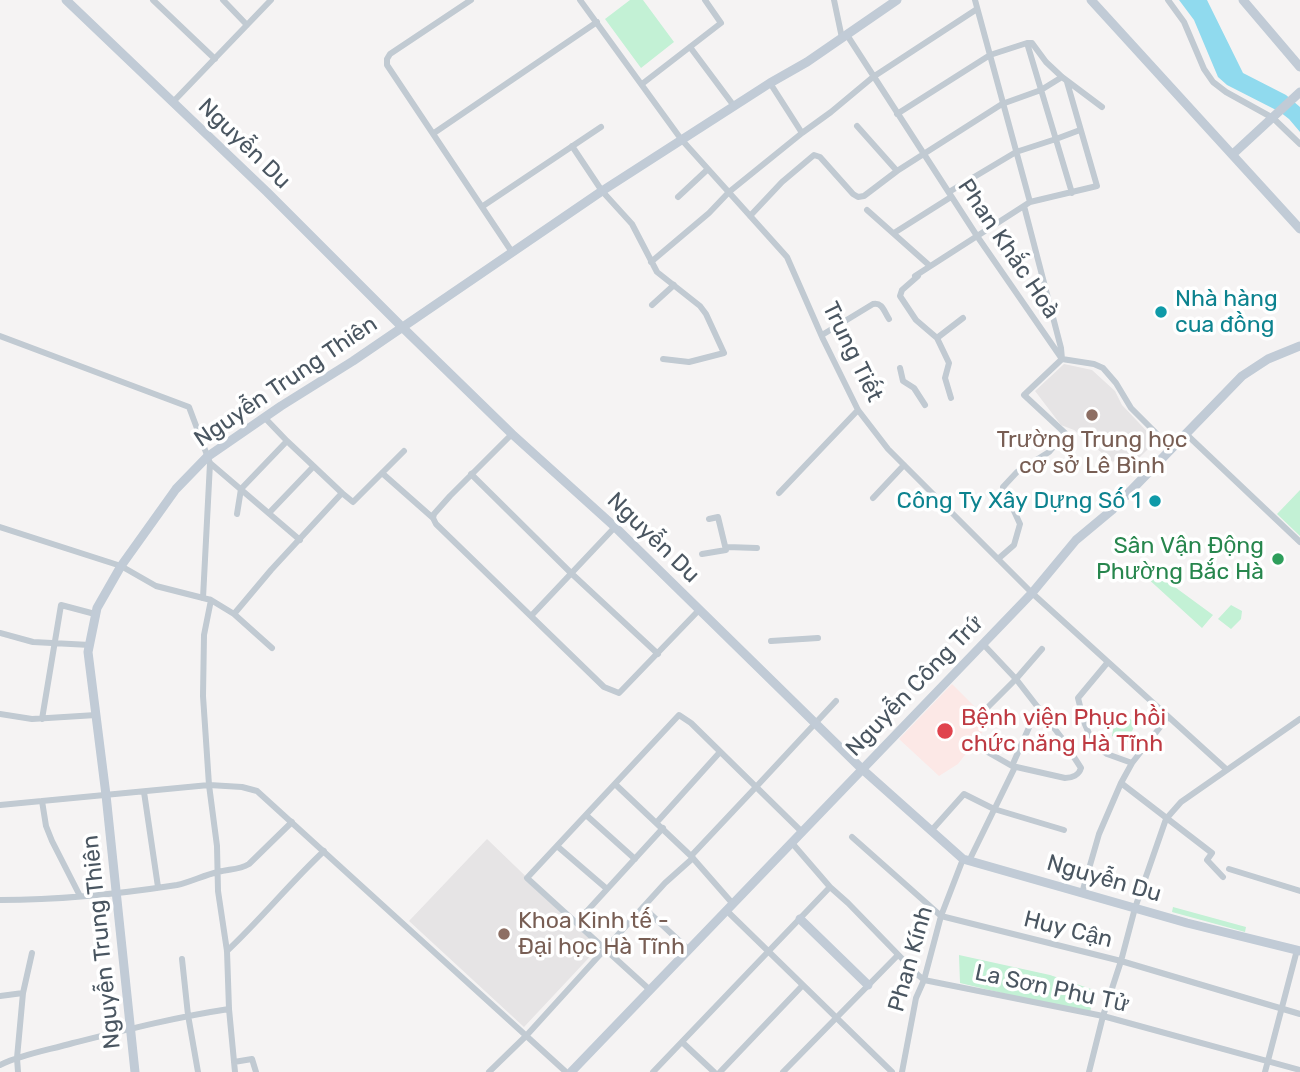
<!DOCTYPE html>
<meta charset="utf-8">
<style>
body{margin:0}
canvas{display:block;background:#f5f3f3}
</style>
<canvas width="1300" height="1072"></canvas>
<script>
const ctx = document.querySelector('canvas').getContext('2d');
ctx.lineJoin = 'round';
function fill(path, color) {
  ctx.fillStyle = color;
  ctx.fill(path, 'evenodd');
}
function strokePath(path, color, width, dash) {
  ctx.strokeStyle = color;
  ctx.lineWidth = width;
  ctx.lineCap = dash ? 'butt' : 'round';
  ctx.setLineDash(dash || []);
  ctx.stroke(path);
}
function write(font, color, halo, rows, align = 'center') {
  ctx.font = font + ' Rubik,sans-serif';
  ctx.lineWidth = 7;
  ctx.setLineDash([]);
  ctx.textBaseline = 'middle';
  ctx.strokeStyle = halo;
  ctx.fillStyle = color;
  for (const [text, x, y, turn = 0] of rows) {
    ctx.save();
    ctx.translate(x, y);
    ctx.rotate((+turn || 0) * Math.PI / 180);
    ctx.textAlign = isNaN(turn) ? turn : align;
    if (halo) ctx.strokeText(text, 0, 0);
    ctx.fillText(text, 0, 0);
    ctx.restore();
  }
}
fill(new Path2D(`
 M1064,364L1092,370L1115,391L1122,405L1156,441L1131,466L1120,455L1113,462L1074,430L1061,425L1035,391Z
 M487,839L599,947L524,1027L409,921Z`), '#e6e4e5');
fill(new Path2D(`
 M952,684L990,722L958,764L939,776L899,739Z`), '#fce8e6');
fill(new Path2D(`
 M630,0H643L674,42L641,68L605,19Z
 M1300,490V536L1277,514Z
 M1153,571L1213,615L1202,628L1145,576Z
 M1231,605L1242,611L1241,619L1231,629L1218,619Z
 M1116,712L1136,722L1127,743L1112,736Z
 M1173,907L1246,927L1245,932L1172,912Z
 M959,955L1050,975L1094,990L1090,1014L960,983Z`), '#c3f1d5');
fill(new Path2D(`
 M1179,0H1207L1243,73L1286,95L1300,107V132L1289,119L1280,112L1227,85L1218,77L1194,20Z`), '#90daee');
strokePath(new Path2D(`
 M153,0L215,59
 M223,0L247,25
 M471,0L390,54L387,59V65L512,252
 M580,0L681,139L787,257L823,339L858,410L888,449L1032,593L1226,769
 M834,0L842,38
 M975,0L1030,202
 M1168,0L1184,22L1204,69L1213,82L1226,92L1273,118L1300,144
 M847,35L977,236L1062,359L1094,364L1103,368L1116,383L1131,408L1171,448
 M1027,43L1072,193
 M690,47L734,106
 M770,83L802,133
 M642,84L721,23L705,0
 M173,102L271,0
 M897,114L990,55L1027,43H1032L1046,62L1062,77L1102,107
 M857,126L897,171
 M434,133L597,22
 M572,146L602,191L632,224L657,272L700,306L706,314L724,353L689,362L663,359
 M949,192L1016,152L1056,139L1080,130
 M678,197L708,169
 M483,206L601,127
 M867,210L930,266L929,267
 M750,216L782,182L814,155L820,157L853,194L858,197L864,196L897,171L1002,104L1041,90L1062,77
 M894,233L951,197
 M651,262L709,213L729,192L802,133L831,112L873,77L977,9
 M915,276L1030,202L1097,186L1067,82
 M918,276L902,290L900,296L916,320L937,338L949,363L945,378L951,398
 M652,305L674,285
 M822,335L873,304C882,302 884,311 889,319
 M0,336L189,407L210,463
 M937,338L963,318
 M900,368L903,381L914,388L925,405
 M1185,433L1300,542
 M382,473L433,518L436,524L604,687L619,693L622,690L699,610
 M471,474L571,573L658,654
 M342,493L353,502L404,451
 M779,493L858,410
 M873,498L904,465
 M269,513L313,467
 M237,514L241,489L287,441
 M433,518L434,514L450,496L512,434
 M0,527L121,566L156,586L211,600L204,635L203,696L209,785L217,846L218,891L227,951L229,1009L235,1072
 M727,547L757,548
 M702,554L726,550L718,517L709,519
 M998,559L1014,545L1020,524L1003,487L1017,472L1049,452L1065,433L1024,395L1062,359L1061,348L1024,206
 M203,598L210,463L300,540
 M211,600L234,614L272,648
 M234,614L271,570L342,493L287,441L264,417
 M531,616L615,527
 M0,633L33,642L90,645
 M771,641L818,638
 M983,644L1016,679L1061,737L1081,768C1079,775 1072,778 1065,778L1012,766L984,750
 M1108,662L1078,698L1084,722L1090,736L1097,747L1107,754L1132,763L1168,717
 M987,708L1016,679L1042,649
 M0,714L32,719L96,715
 M42,719L61,605L95,614
 M1012,766L1038,707
 M1121,783L1132,763
 M615,784L691,856L733,904
 M144,792L158,887
 M42,801L46,826L52,841L80,896
 M0,805L209,785L242,787L257,791L566,1072
 M586,815L635,859
 M657,822L720,752
 M931,831L964,794L994,809L1064,830
 M852,837L941,916L1121,961L1300,1014
 M792,843L830,887L848,903L918,975L924,980L1103,1016L1300,1070
 M557,846L607,889
 M691,856L756,787L836,701
 M969,861L1015,767
 M1229,869L1300,891
 M1082,893L1099,834L1121,783L1212,853L1207,860L1223,877
 M0,900C59,900 119,894 177,885C191,882 204,875 218,872C229,869 239,870 249,864L292,822
 M643,907L689,950
 M727,911L892,1072
 M577,922L663,828
 M227,951C261,919 290,883 324,851
 M182,959L188,1015L198,1072
 M650,990L527,878L679,715L691,723L802,832
 M0,996L23,993
 M682,1042L714,1072
 M234,1062L252,1059L256,1072
 M0,1065C23,1054 49,1050 73,1043C125,1030 176,1017 229,1009
 M18,1072L17,1058L23,993L32,953
 M489,1072L526,1036L665,883L693,858
 M653,1072L830,887
 M720,1072L802,986
 M783,1072L898,955
 M902,1072L916,998L924,980L941,916L963,859
 M1089,1072L1103,1016L1121,961L1135,908L1166,819L1181,802L1300,719
 M1265,1072L1297,950`), '#c1cad2', 6);
strokePath(new Path2D(`
 M66,0L267,192L401,326L512,434L615,527L862,769L963,859L1187,923L1300,951
 M1091,0L1300,229
 M1243,0L1300,67
 M1233,154L1300,92
 M800,919L868,985
 M135,1072L106,795L88,652L97,608L121,566L176,489L207,457L281,406L353,361L602,191L770,83L807,62L897,0
 M571,1072L1032,593L1076,540L1112,510L1242,376L1268,359L1300,346`), '#c1cbd6', 9);
for (const [x, y, r, color] of [
 [1161,312,7,"#0f9aa8"],
 [1092,415,7,"#8d6e63"],
 [1155,501,7,"#0f9aa8"],
 [1278,559,7,"#2e9e5b"],
 [945,731,9,"#e0444e"],
 [504,934,7,"#8d6e63"]
]) {
  const dot = new Path2D();
  dot.arc(x, y, r, 0, 2 * Math.PI);
  ctx.fillStyle = color;
  ctx.fill(dot);
  strokePath(dot, '#fff', 2.5);
}
write('23px', '#4a5661', '#fff', [
 ["Nguyễn Du",244,144,44],
 ["Phan Khắc Hoà",1008,249,56],
 ["Trung Tiết",852,352,64],
 ["Nguyễn Trung Thiên",286,382,-34],
 ["Nguyễn Du",653,538,44],
 ["Nguyễn Công Trứ",915,686,-46],
 ["Nguyễn Du",1104,879,16],
 ["Huy Cận",1068,930,14],
 ["Nguyễn Trung Thiên",102,942,-96],
 ["Phan Kính",911,959,-74],
 ["La Sơn Phu Tử",1052,989,12]
]);
write('23px', '#0d838f', '#fff', [
 ["Nhà hàng",1175,299],
 ["cua đồng",1175,325],
 ["Công Ty Xây Dựng Số 1",1141,501,"right"]
], 'left');
write('23px', '#785e54', '#fff', [
 ["Trường Trung học",1092,440],
 ["cơ sở Lê Bình",1092,466],
 ["Khoa Kinh tế -",518,921,"left"],
 ["Đại học Hà Tĩnh",518,947,"left"]
]);
write('23px', '#27864d', '#fff', [
 ["Sân Vận Động",1264,546],
 ["Phường Bắc Hà",1264,572]
], 'right');
write('23px', '#be3a42', '#fff', [
 ["Bệnh viện Phục hồi",961,718],
 ["chức năng Hà Tĩnh",961,744]
], 'left');
</script>
